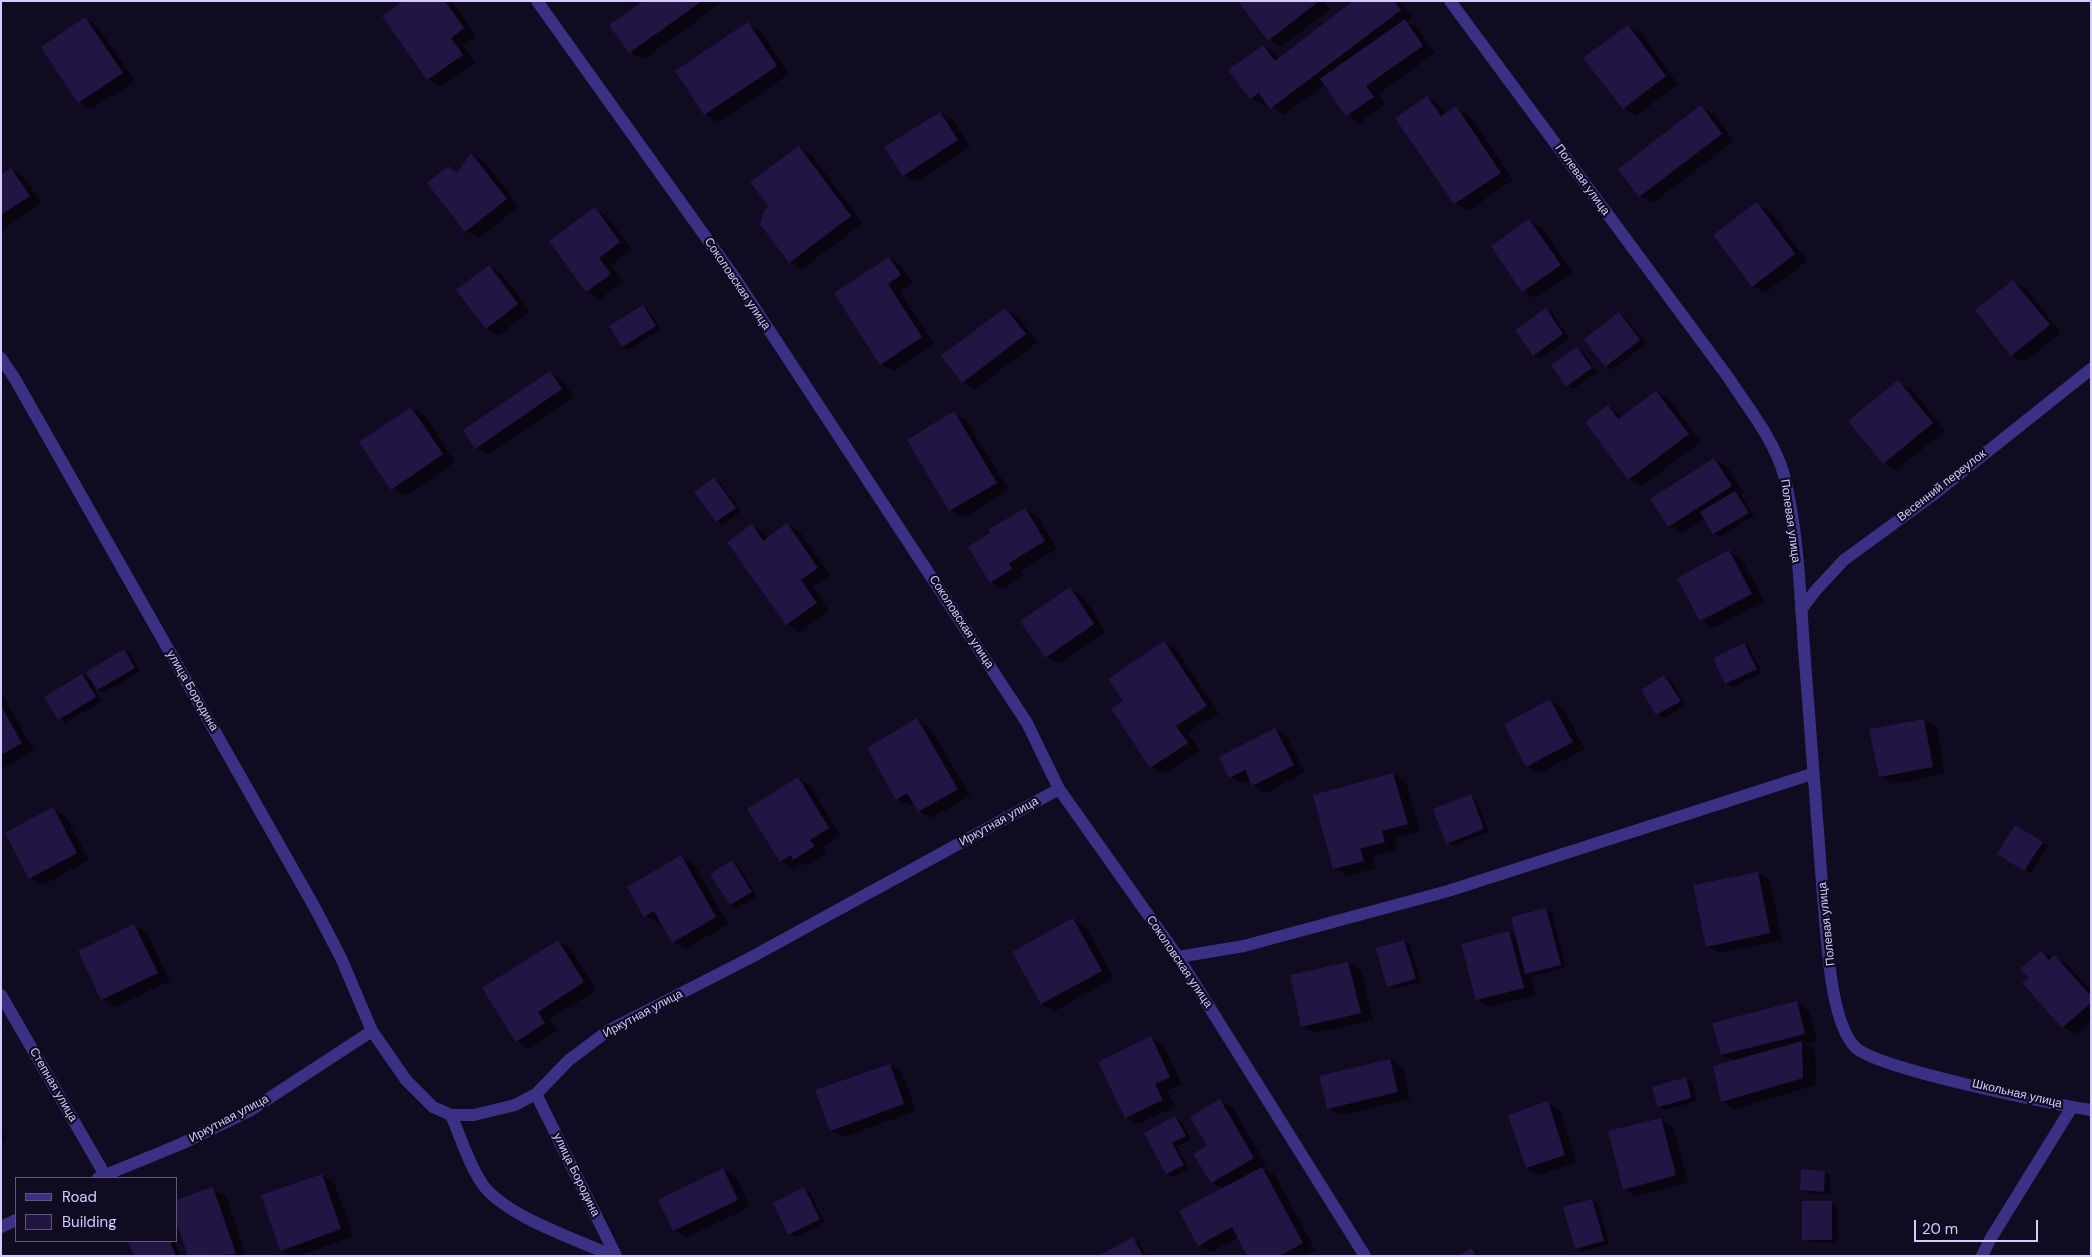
<!DOCTYPE html>
<meta charset="utf-8">
<style>
body{margin:0}
#map{position:relative;width:2092px;height:1257px;overflow:hidden;background:#100b21;font-family:"DM Sans",sans-serif}
canvas{display:block}
.frame{position:absolute;inset:0;border:2px solid #d5cbff;pointer-events:none}
.legend{position:absolute;left:15px;top:1177px;width:162px;height:65px;box-sizing:border-box;background:#100b21;border:1px solid #5f587a;margin:0;padding:6px 9px;list-style:none;font-size:15px;color:#d5cbff}
.legend li{display:flex;align-items:center;gap:10px;height:25px}
.legend b{width:25px;border:1px solid #5f587a}
.scale{position:absolute;left:1914px;top:1220px;width:124px;height:22px;box-sizing:border-box;border:2px solid #d5cbff;border-top:0;padding-left:6px;font-size:15px;line-height:18px;white-space:nowrap;color:#d5cbff;-webkit-text-stroke:4px #100b21;paint-order:stroke}
</style>
<div id="map">
<canvas width="2092" height="1257"></canvas>
<div class="frame"></div>
<ul class="legend">
<li><b style="height:6px;background:#3a3185"></b>Road</li>
<li><b style="height:14px;background:#221544"></b>Building</li>
</ul>
<div class="scale">20 m</div>
</div>
<script>
const ctx = document.querySelector('canvas').getContext('2d');
ctx.lineJoin = 'round';
function fill(path, color) {
  ctx.fillStyle = color;
  ctx.fill(path, 'evenodd');
}
function strokePath(path, color, width, dash) {
  ctx.strokeStyle = color;
  ctx.lineWidth = width;
  ctx.lineCap = dash ? 'butt' : 'round';
  ctx.setLineDash(dash || []);
  ctx.stroke(path);
}
function write(font, color, halo, rows, align = 'center') {
  ctx.font = font + ' "DM Sans",sans-serif';
  ctx.lineWidth = 4.5;
  ctx.setLineDash([]);
  ctx.textBaseline = 'middle';
  ctx.strokeStyle = halo;
  ctx.fillStyle = color;
  for (const [text, x, y, turn = 0] of rows) {
    ctx.save();
    ctx.translate(x, y);
    ctx.rotate((+turn || 0) * Math.PI / 180);
    ctx.textAlign = isNaN(turn) ? turn : align;
    if (halo) ctx.strokeText(text, 0, 0);
    ctx.fillText(text, 0, 0);
    ctx.restore();
  }
}
fill(new Path2D(`
 M405,1H452L476,36L463,46L475,63L441,87L428,79Z
 M638,1H724L643,60L630,52L611,26L642,4Z
 M1240,1H1324L1330,10L1281,47L1269,40Z
 M1355,1H1400L1412,17L1407,22L1418,28L1435,53L1378,94L1385,104L1360,123L1347,115L1325,84L1284,115L1268,103L1264,106L1251,98L1230,71L1263,46L1276,54L1279,59Z
 M85,18L97,26L135,81L92,109L79,102Z
 M748,24L761,31L789,74L718,122L705,114L677,72Z
 M1628,26L1641,33L1678,84L1636,116L1623,108Z
 M1427,98L1440,105L1446,114L1456,108L1469,115L1513,180L1468,211L1455,203L1397,118Z
 M1701,107L1714,114L1734,141L1653,203L1640,196Z
 M940,113L953,120L970,147L917,182L904,175Z
 M799,147L811,155L863,223L802,269L789,262L771,208Z
 M471,154L484,161L519,206L479,238L466,231L448,168L458,174Z
 M11,169L24,177L42,203L1,231V176Z
 M1757,204L1770,211L1807,261L1765,293L1753,286Z
 M595,209L607,216L632,250L611,265L623,282L600,299L587,291L550,242Z
 M1530,220L1542,228L1573,272L1535,298L1523,291Z
 M889,258L901,265L913,283L900,292L934,344L894,371L881,364Z
 M489,266L501,273L530,311L499,335L486,328Z
 M2013,282L2026,289L2061,333L2024,362L2011,355Z
 M643,306L649,310L661,329L629,350L623,347L610,327Z
 M1005,309L1018,317L1038,342L975,389L963,382Z
 M1546,310L1552,313L1569,338L1540,359L1534,355Z
 M1619,313L1625,317L1646,344L1612,369L1606,366Z
 M1577,348L1583,352L1597,372L1573,389L1567,386Z
 M550,373L563,380L574,397L488,455L476,448Z
 M1898,382L1911,389L1945,431L1896,470L1884,463Z
 M1656,392L1669,399L1701,442L1642,486L1629,479L1608,407L1623,417Z
 M411,408L424,415L455,462L405,496L392,489Z
 M954,413L966,420L1009,490L963,518L950,510L908,440Z
 M1714,459L1727,466L1744,493L1741,495L1754,516L1720,537L1714,534L1705,518L1681,533L1669,526Z
 M714,479L720,482L741,511L723,525L717,521Z
 M1025,509L1038,516L1057,549L1021,571L1024,576L1003,589L991,582V533Z
 M788,525L800,532L830,575L813,587L829,611L800,632L787,624L729,542L752,526L765,533L768,538Z
 M1729,552L1742,559L1764,601L1714,628L1701,620L1679,578Z
 M1070,589L1083,596L1106,632L1059,664L1046,657Z
 M1164,643L1177,650L1219,713L1188,733L1200,751L1163,774L1151,767L1124,701Z
 M1744,644L1750,648L1762,673L1732,687L1726,683Z
 M124,651L130,654L140,671L104,693L93,687L102,701L65,723L59,719L46,697L82,675L93,681Z
 M1664,676L1671,680L1686,705L1663,718L1657,714L1643,690Z
 M1,692L34,751L1,769Z
 M1550,700L1563,708L1585,749L1540,773L1527,766Z
 M917,720L930,727L970,796L931,818L919,811L914,804L910,806L897,799Z
 M1924,720L1937,727L1945,774L1893,784L1880,777Z
 M1275,729L1287,737L1305,772L1266,793L1253,785L1251,780L1242,784L1230,777Z
 M1393,774L1406,782L1420,831L1394,838L1397,849L1372,856L1376,868L1347,876L1334,868Z
 M798,778L810,786L841,836L822,847L827,854L807,866L802,863L793,869L780,861Z
 M1470,796L1476,799L1489,832L1453,846L1447,843Z
 M53,809L66,816L89,860L43,885L30,878Z
 M2016,826L2048,846L2031,873L1999,854Z
 M681,857L694,864L728,924L686,949L673,942L661,921L658,923L645,916Z
 M732,861L738,865L757,896L737,908L731,905L712,874Z
 M1758,873L1770,880L1782,940L1720,953L1707,946Z
 M1546,909L1552,913L1566,968L1531,976L1536,995L1490,1007L1477,1000L1509,933L1517,937Z
 M1073,920L1086,927L1114,978L1055,1011L1042,1004L1014,952Z
 M134,926L147,933L170,981L115,1007L102,999Z
 M558,941L571,949L596,990L550,1019L557,1031L529,1049L517,1041Z
 M1404,941L1410,945L1421,982L1395,989L1388,986Z
 M2041,952L2067,964L2091,990V1021L2076,1034L2063,1027L2030,978Z
 M1348,963L1361,970L1373,1020L1315,1033L1302,1026Z
 M1796,1003L1809,1010L1817,1041L1805,1044L1815,1049L1816,1085L1735,1109L1722,1101L1734,1061L1722,1055Z
 M1151,1038L1163,1045L1182,1084L1167,1091L1175,1107L1138,1124L1126,1117Z
 M1390,1060L1403,1067L1410,1099L1341,1115L1328,1108Z
 M890,1065L902,1072L916,1111L843,1137L831,1130Z
 M1686,1079L1692,1082L1697,1101L1665,1110L1659,1107Z
 M1220,1100L1233,1108L1266,1165L1262,1168L1275,1175L1315,1250L1305,1256H1248L1239,1237L1211,1252L1199,1245L1223,1189L1212,1182L1209,1146Z
 M1548,1103L1560,1110L1577,1162L1539,1175L1527,1168Z
 M1175,1118L1181,1121L1191,1139L1177,1147L1189,1168L1173,1177L1167,1173Z
 M1660,1119L1673,1126L1688,1182L1637,1196L1624,1189Z
 M1,1131L6,1140L1,1142Z
 M723,1169L736,1177L750,1207L687,1237L674,1230Z
 M1824,1172L1830,1175V1194L1808,1193L1801,1189Z
 M321,1175L334,1182L353,1236L299,1256H291L281,1250Z
 M213,1188L226,1196L246,1256H189Z
 M804,1189L810,1192L825,1223L796,1237L789,1234Z
 M1592,1200L1598,1203L1609,1244L1582,1252L1576,1248Z
 M1831,1202L1837,1206L1838,1243L1809,1242L1803,1239Z
 M1133,1239L1139,1242L1146,1256H1101Z
 M130,1241H174L180,1256H135Z
 M1472,1249L1480,1256H1460Z`), '#0007');
fill(new Path2D(`
 M403,1H445L464,28L451,38L463,55L427,80L382,16Z
 M643,1H702L629,53L609,25Z
 M1238,1H1319L1268,41Z
 M1353,1H1394L1401,10L1270,109L1259,93L1250,99L1228,70L1263,45L1275,61Z
 M85,17L123,73L78,103L41,47Z
 M1405,19L1423,46L1366,86L1374,97L1346,116L1320,79Z
 M748,22L777,66L704,115L675,71Z
 M1628,25L1666,76L1623,109L1583,58Z
 M1427,96L1441,116L1456,106L1501,173L1454,204L1395,118Z
 M1701,105L1722,134L1639,197L1618,169Z
 M940,112L958,140L903,176L884,147Z
 M799,146L851,216L789,263L760,224L764,211L769,207L750,182Z
 M471,153L507,199L465,232L427,183L448,166L457,173Z
 M11,168L30,196L1,215V175Z
 M1757,202L1795,254L1752,287L1713,235Z
 M595,207L620,242L599,258L611,274L586,292L549,241Z
 M1529,219L1561,265L1522,292L1491,246Z
 M889,257L901,275L888,284L922,337L880,365L834,293Z
 M489,265L518,304L486,329L456,290Z
 M2013,280L2050,325L2011,356L1975,310Z
 M643,305L656,326L622,347L609,326Z
 M1005,308L1026,334L962,383L941,356Z
 M1546,308L1563,334L1533,356L1515,330Z
 M1619,312L1640,340L1605,367L1584,339Z
 M1577,347L1592,368L1566,387L1551,365Z
 M550,371L562,389L475,449L463,430Z
 M1898,380L1933,423L1883,464L1848,421Z
 M1656,391L1689,434L1628,480L1585,422L1608,405L1618,419Z
 M411,407L443,454L391,490L359,442Z
 M954,411L997,483L949,511L907,440Z
 M1714,458L1732,486L1668,527L1650,499Z
 M714,477L736,508L716,522L694,492Z
 M1735,491L1749,513L1713,534L1700,512Z
 M1025,508L1045,541L1009,563L1012,569L990,583L968,547L990,533L988,530Z
 M787,523L818,568L801,580L817,603L786,625L727,542L752,524L763,541Z
 M1729,550L1752,594L1700,621L1677,578Z
 M1070,587L1094,624L1045,658L1020,621Z
 M1164,641L1207,706L1176,726L1188,743L1150,768L1111,709L1123,701L1108,679Z
 M1744,643L1757,669L1725,684L1713,658Z
 M124,649L135,668L97,690L86,672Z
 M82,674L96,697L58,720L44,697Z
 M1664,675L1681,701L1656,715L1641,690Z
 M1550,699L1573,742L1526,767L1504,724Z
 M1,706L22,743L1,755Z
 M917,718L958,789L918,812L907,793L896,800L867,748Z
 M1924,719L1933,767L1879,777L1869,729Z
 M1275,728L1294,765L1252,786L1245,770L1229,778L1219,757Z
 M1393,773L1408,824L1382,831L1385,842L1360,849L1364,861L1333,869L1313,795Z
 M798,777L829,828L810,840L815,846L793,860L791,855L780,862L747,809Z
 M1471,794L1484,829L1446,844L1433,809Z
 M53,807L77,853L29,879L5,833Z
 M2015,825L2043,842L2024,871L1997,854Z
 M681,855L716,917L672,943L654,911L644,917L627,887Z
 M732,860L752,892L730,905L710,874Z
 M1758,872L1770,933L1706,947L1693,885Z
 M1546,908L1561,965L1525,974L1511,917Z
 M1073,918L1102,971L1041,1004L1012,952Z
 M134,924L158,973L101,1000L78,951Z
 M1509,931L1524,988L1476,1000L1461,944Z
 M558,940L584,982L538,1012L545,1023L516,1042L482,988Z
 M1404,940L1416,979L1387,987L1376,948Z
 M2041,951L2049,960L2054,955L2091,996V1003L2062,1028L2022,983L2029,978L2020,969Z
 M1348,962L1361,1013L1301,1027L1290,975Z
 M1797,1001L1805,1034L1721,1055L1712,1023Z
 M1151,1036L1170,1077L1155,1084L1163,1100L1125,1118L1098,1062Z
 M1802,1041L1803,1078L1721,1102L1713,1066Z
 M1390,1059L1398,1092L1327,1109L1319,1076Z
 M890,1064L904,1104L830,1131L815,1090Z
 M1686,1077L1691,1098L1658,1107L1652,1087Z
 M1220,1099L1254,1158L1211,1183L1193,1154L1207,1146L1190,1117Z
 M1548,1101L1565,1155L1526,1168L1508,1115Z
 M1175,1116L1186,1136L1172,1143L1184,1165L1166,1174L1144,1133Z
 M1661,1118L1676,1175L1623,1190L1608,1131Z
 M1262,1167L1303,1243L1279,1256H1247L1232,1227L1198,1246L1179,1211Z
 M723,1168L738,1200L673,1231L658,1200Z
 M1801,1169L1825,1171L1824,1192L1800,1190Z
 M322,1174L341,1229L280,1251L261,1195Z
 M213,1187L236,1254L188,1256L176,1221V1200Z
 M804,1187L820,1219L788,1235L773,1203Z
 M1592,1199L1604,1241L1575,1249L1563,1207Z
 M1802,1201H1832V1240H1802Z
 M1133,1237L1143,1256H1098Z
 M128,1241H170L176,1256H134Z
 M1472,1248L1476,1256H1457Z`), '#221544');
strokePath(new Path2D(`
 M1801,610L1816,590L1844,560L1933,495L2091,369
 M1982,1256L1991,1238L2072,1107`), '#3a3185', 12);
strokePath(new Path2D(`
 M537,1L735,278L1027,723L1059,789L1178,957L1365,1256
 M1450,1L1728,377C1748,408 1774,439 1784,475C1798,529 1800,592 1804,648C1810,731 1816,814 1823,897C1827,934 1829,1020 1855,1047C1877,1069 2052,1104 2091,1110
 M1,358L15,379L315,908L341,958L372,1031
 M1178,957L1244,946L1448,891L1812,774
 M1,995L105,1175
 M536,1094L616,1256
 M451,1115C461,1138 469,1165 483,1185C507,1217 576,1239 613,1256
 M98,1178L181,1144L251,1110L372,1031L406,1080L433,1107L451,1115H474L515,1105L536,1094L569,1060L609,1030L748,959L1059,789
 M1,1227L16,1220`), '#3a3185', 12);
write('12px', '#d5cbff', '#100b21', [
 ["Полевая улица",1582,180,54],
 ["Соколовская улица",737,284,56],
 ["Весенний переулок",1942,486,-38],
 ["Полевая улица",1790,521,82],
 ["Соколовская улица",961,622,57],
 ["улица Бородина",192,691,60],
 ["Иркутная улица",999,822,-29],
 ["Полевая улица",1827,924,-96],
 ["Соколовская улица",1179,962,56],
 ["Иркутная улица",643,1014,-28],
 ["Степная улица",53,1085,60],
 ["Школьная улица",2017,1094,13],
 ["Иркутная улица",229,1119,-28],
 ["улица Бородина",576,1175,64]
]);
</script>
